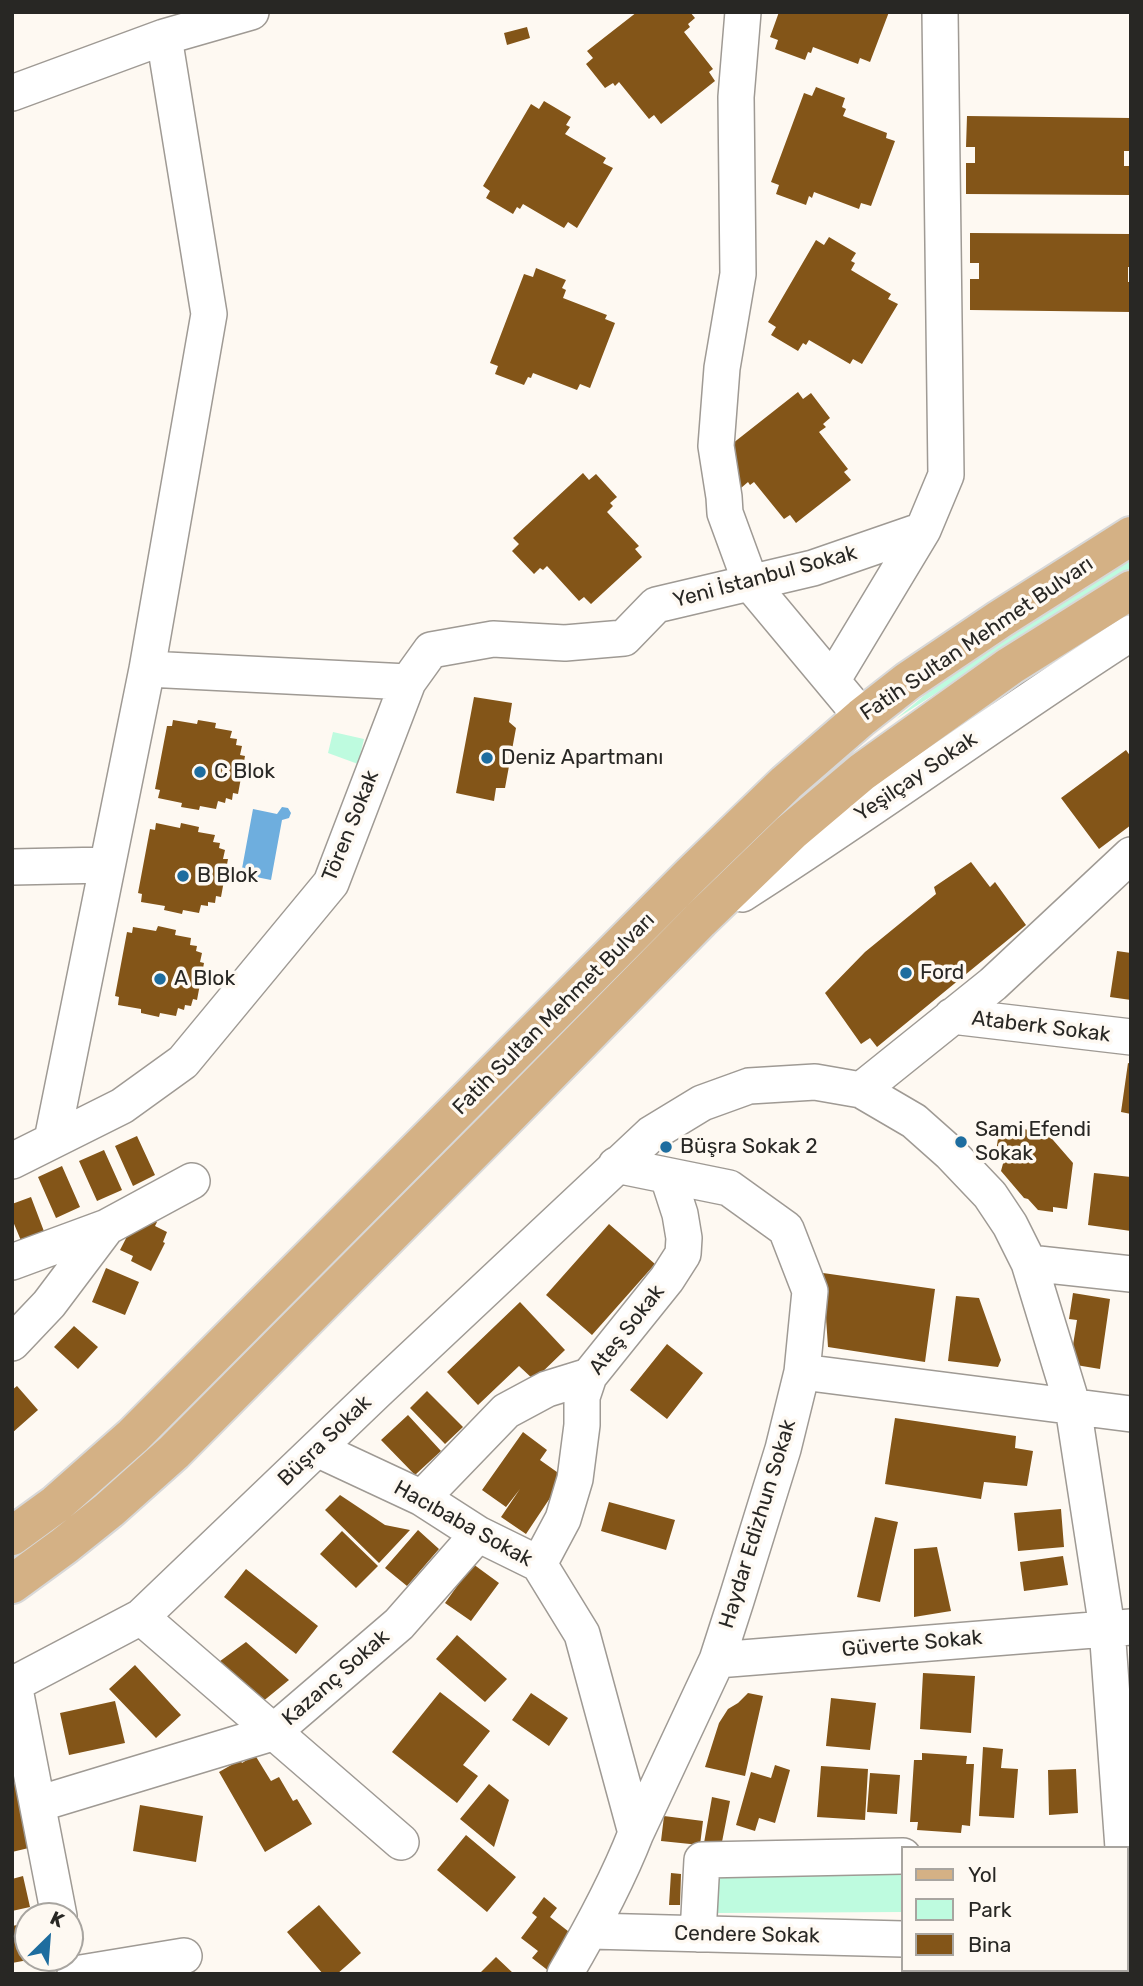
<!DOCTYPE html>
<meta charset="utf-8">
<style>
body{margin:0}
#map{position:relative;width:1143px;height:1986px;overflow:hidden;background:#fef9f2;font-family:Rubik,sans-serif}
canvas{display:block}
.frame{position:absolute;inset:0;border:14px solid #282724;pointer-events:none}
.legend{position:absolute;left:901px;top:1846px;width:228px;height:126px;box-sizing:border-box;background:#fef9f2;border:2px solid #a8a5a0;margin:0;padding:9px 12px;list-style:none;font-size:21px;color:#282724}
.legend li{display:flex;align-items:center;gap:14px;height:35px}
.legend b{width:35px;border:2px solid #a8a5a0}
.north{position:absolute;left:14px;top:1902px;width:70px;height:70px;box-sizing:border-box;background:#fef9f2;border:2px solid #a8a5a0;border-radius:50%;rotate:25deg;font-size:19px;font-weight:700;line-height:28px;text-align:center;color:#282724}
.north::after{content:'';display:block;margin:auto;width:24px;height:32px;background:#1e6d9f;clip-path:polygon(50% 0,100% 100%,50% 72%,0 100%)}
</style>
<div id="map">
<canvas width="1143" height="1986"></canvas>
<div class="frame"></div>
<ul class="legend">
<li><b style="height:9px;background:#d4b185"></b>Yol</li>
<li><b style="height:19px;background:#befbdf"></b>Park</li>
<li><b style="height:19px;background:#835518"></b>Bina</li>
</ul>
<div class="north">K</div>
</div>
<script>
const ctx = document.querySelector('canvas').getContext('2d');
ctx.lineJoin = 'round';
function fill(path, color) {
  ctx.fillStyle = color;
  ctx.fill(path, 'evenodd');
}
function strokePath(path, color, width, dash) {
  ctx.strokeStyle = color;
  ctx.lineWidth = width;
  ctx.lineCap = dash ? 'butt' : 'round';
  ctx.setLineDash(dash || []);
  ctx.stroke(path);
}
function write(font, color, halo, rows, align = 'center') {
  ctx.font = font + ' Rubik,sans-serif';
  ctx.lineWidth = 7;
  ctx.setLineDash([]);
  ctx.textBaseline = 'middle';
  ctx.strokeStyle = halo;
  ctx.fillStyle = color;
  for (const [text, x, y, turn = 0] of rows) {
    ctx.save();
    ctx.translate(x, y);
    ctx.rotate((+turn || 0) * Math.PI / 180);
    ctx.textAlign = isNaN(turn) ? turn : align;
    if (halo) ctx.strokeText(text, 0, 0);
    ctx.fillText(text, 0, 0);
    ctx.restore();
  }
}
fill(new Path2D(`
 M1131,555V568L896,719L962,664Z
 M333,732L364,739L358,764L328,753Z
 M903,1866V1912L717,1913L716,1867Z`), '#befbdf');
fill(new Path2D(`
 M282,807L288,808L291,813L289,818L282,820L271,880L241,874L253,809L277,814Z`), '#6eaede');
fill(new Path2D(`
 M637,12H690L695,18L688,24L690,27L684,32L713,69L709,72L715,81L661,124L654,115L649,119L619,82L615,86L613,83L605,88L586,64L593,58L587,51Z
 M779,12H889L870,62L860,58L858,64L813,47L811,53L808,52L805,60L775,49L778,40L770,37Z
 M527,27L530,38L507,45L504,33Z
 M816,87L845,98L842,107L846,109L843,116L887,133L886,138L895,141L871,206L861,203L859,209L814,192L812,198L809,196L806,205L776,194L779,185L771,182L804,93L812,96Z
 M544,101L571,117L566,125L570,127L565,134L606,158L603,163L613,168L577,228L568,222L564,228L523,204L520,209L517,207L513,214L486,198L490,191L483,186L531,104L539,109Z
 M967,116L1131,118V151H1124V166H1131V195L966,194V163H975V147H966Z
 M970,233L1131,234V267H1128V282H1131V312L970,310V279H979V263H970Z
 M829,237L856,253L851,261L855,263L851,270L891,294L888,299L898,304L862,364L853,359L850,364L809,340L806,345L803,343L798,351L771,335L776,327L768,322L774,312L816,240L824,245Z
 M536,268L566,280L562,288L566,290L563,298L607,315L605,319L615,323L590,388L580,384L577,390L533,373L531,378L528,377L524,385L495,374L498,366L490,363L524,274L533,277Z
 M798,392L803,399L811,393L830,418L823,424L826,427L819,432L848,469L844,472L851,480L796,523L790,515L784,519L754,482L750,485L748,482L741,488L721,463L723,451Z
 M583,473L589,480L596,474L617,497L610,503L613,506L607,512L639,546L635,549L642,557L591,604L584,597L579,601L547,566L543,570L540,568L534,574L512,551L519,544L513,538Z
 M474,697L512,703L509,722L516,728L505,788H496L494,801L456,793Z
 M173,720L197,724L198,720L216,723L215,728L232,731L230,738L237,739L236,745L242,746L240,755L245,756L238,794L233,793L232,800L226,798L225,803L218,801L216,809L200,806L199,810L181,807L182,803L158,798L160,790L155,789L167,726H172Z
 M1126,750L1131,757V825L1099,849L1061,798Z
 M156,823L180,828L181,823L199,827L198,832L215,835L213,842L220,843L219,848L225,850L223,859H228L221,897L216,896L215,903L208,902V906L201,905L199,913L183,910L182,914L164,910L165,906L141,902L142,894L138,893L150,829L155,830Z
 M971,862L990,887L995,882L1026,925L877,1047L870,1038L861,1044L825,993L865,952L936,894L934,887Z
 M158,926L176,930L175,935L191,938L190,945L197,946L196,951L202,953L200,962L204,963L197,1000L193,999L191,1006L185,1005L184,1010L178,1008L176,1016L160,1013L159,1017L141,1013V1009L118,1005L119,997L115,996L127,932L132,933L133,927L156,931Z
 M1117,951L1131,953V1000L1110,997Z
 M1128,1063L1131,1064V1114L1121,1112Z
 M1000,1125L1047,1133L1073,1163L1067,1209L1053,1207V1212L1038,1210L1028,1199L1024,1198L1001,1171L1004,1160L996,1152Z
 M137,1136L155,1175L133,1186L115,1146Z
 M104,1150L122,1190L97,1201L79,1161Z
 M62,1166L80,1207L56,1218L38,1177Z
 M1094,1173L1131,1177V1231L1088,1225Z
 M31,1197L45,1234L22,1243L12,1219V1204Z
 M154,1220L157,1222L155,1226L167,1232L163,1242L165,1243L151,1271L131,1261L133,1256L120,1250L135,1221Z
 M609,1224L655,1264L592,1335L546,1295Z
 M106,1268L139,1282L125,1315L92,1302Z
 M823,1273L935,1289L925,1362L828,1347Z
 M1073,1293L1110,1299L1100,1369L1070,1364L1077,1320L1069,1319Z
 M956,1296L979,1298L1001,1360L998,1367L948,1361Z
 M520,1302L565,1350L534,1380L519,1366L478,1405L447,1372Z
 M74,1326L98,1347L78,1369L54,1347Z
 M667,1344L703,1373L667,1419L630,1390Z
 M17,1386L38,1410L12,1433V1390Z
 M427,1391L463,1427L445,1444L410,1408Z
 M408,1415L441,1451L415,1475L381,1440Z
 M895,1418L1016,1436L1015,1448L1033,1451L1027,1486L984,1482L981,1499L885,1484Z
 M523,1432L547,1450L540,1460L564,1477L526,1534L501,1517L520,1489L506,1507L482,1490Z
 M340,1495L385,1525L410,1530L379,1563L325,1510Z
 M609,1502L675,1520L666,1550L601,1531Z
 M1061,1509L1064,1547L1018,1551L1014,1513Z
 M875,1517L898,1522L880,1602L857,1597Z
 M418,1530L439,1549L407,1586L385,1568Z
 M342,1531L378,1566L356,1588L320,1554Z
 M937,1547L951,1611L914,1617V1549Z
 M1063,1556L1068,1585L1024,1591L1020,1562Z
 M473,1564L499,1583L471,1621L445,1603Z
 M246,1569L318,1626L296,1654L224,1597Z
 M457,1635L507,1679L485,1702L436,1659Z
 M246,1642L289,1680L256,1707L212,1667Z
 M135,1665L181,1715L156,1738L109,1689Z
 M923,1673L975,1676L971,1733L920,1729Z
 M440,1692L490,1731L463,1765L478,1776L457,1803L392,1752Z
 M531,1693L568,1718L549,1746L512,1720Z
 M748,1693L763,1696L745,1776L705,1767L719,1723L728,1709L738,1703Z
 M831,1698L876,1703L870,1750L826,1746Z
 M115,1701L125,1743L69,1755L60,1713Z
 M983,1747L1003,1749L1001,1768L1018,1769L1014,1818L979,1816Z
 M922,1753L967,1756L966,1764H974L970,1826L962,1825L961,1833L917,1830L918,1822H910L914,1760H922Z
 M255,1755L271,1781L279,1777L293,1801L297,1799L312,1824L265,1852L219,1772L240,1760L242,1763Z
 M775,1765L790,1770L775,1823L759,1818L755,1831L736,1825L751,1772L771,1778Z
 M821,1766L868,1769L865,1820L817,1817Z
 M1076,1769L1078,1813L1049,1815L1048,1770Z
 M12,1772H22L37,1846L12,1852Z
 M870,1773L900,1775L897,1814L867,1812Z
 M489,1784L509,1800L494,1847L460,1819Z
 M712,1797L730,1801L721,1847L704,1843Z
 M140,1805L203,1816L196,1862L133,1851Z
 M664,1816L703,1821L700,1845L661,1841Z
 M466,1835L516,1877L487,1912L437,1870Z
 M671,1873L681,1874L680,1905H669Z
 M23,1876L30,1907L12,1911V1879Z
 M544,1897L557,1908L550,1917L573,1935L550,1972L532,1958L538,1951L521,1938L537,1917L532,1913Z
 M319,1905L361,1953L337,1974H323L287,1932Z
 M28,1923V1960L12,1963V1926Z
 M496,1957L514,1974H479Z
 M940,1970H968L971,1971L970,1974H939Z`), '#835518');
const minor = new Path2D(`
 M743,12L736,97L738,274L722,368L716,446L724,497L725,513L751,584L832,681
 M12,93L164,37L251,12
 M147,669L408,682
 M862,717L832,681L923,530
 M12,867L107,865
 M742,894C874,810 1000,717 1131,633
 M952,1016L1131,1037
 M861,1090L993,984L1131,855
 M52,1140L147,669L209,314L164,37
 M12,1161L122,1106L183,1062L331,883L408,682L431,650L493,639L565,643L624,638L656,605L813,568L923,530L946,475L940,12
 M12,1262L107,1227L192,1181
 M1029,1263L1131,1274
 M12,1343L49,1304L107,1227
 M802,1372L1131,1414
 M317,1449L422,1498L478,1534L539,1564L582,1634L636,1833
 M422,1498L506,1411L547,1389L589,1376
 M539,1564L563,1519L575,1479L582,1425V1397L589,1376L667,1279L683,1254L684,1238L680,1214L668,1177
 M141,1617L401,1842
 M717,1660L1131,1627
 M14,1684L59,1916
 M12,1685L141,1617L376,1392L651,1134L702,1103L749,1086L815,1082L861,1090L914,1121L950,1153L990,1195L1010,1225L1029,1263L1073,1407L1107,1628L1123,1848
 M38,1804L272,1733L399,1624L478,1534
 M591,1931L903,1939
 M698,1934L702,1860L903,1856
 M1127,1938L1131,1937
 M75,1974L184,1956
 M565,1974C592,1928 617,1882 636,1833L717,1660L736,1601L783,1449L802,1372L810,1291L786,1229L729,1188L616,1165
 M1112,1974L1113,1970`);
const major = new Path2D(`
 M12,1536L56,1504L133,1436L691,875L786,783L862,717L908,681L1000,619L1131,536
 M12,1584L64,1546L109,1510L174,1452L495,1129L700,920L791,832L862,772L1010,666L1131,590`);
strokePath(minor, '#9f9a94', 38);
strokePath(major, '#d8d8d8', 42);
strokePath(minor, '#fff', 35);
strokePath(major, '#d4b185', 38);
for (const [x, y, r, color] of [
 [487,758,7,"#1e6d9f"],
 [200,772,7,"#1e6d9f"],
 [183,876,7,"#1e6d9f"],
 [906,973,7,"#1e6d9f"],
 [160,979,7,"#1e6d9f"],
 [961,1142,7,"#1e6d9f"],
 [666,1147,7,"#1e6d9f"]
]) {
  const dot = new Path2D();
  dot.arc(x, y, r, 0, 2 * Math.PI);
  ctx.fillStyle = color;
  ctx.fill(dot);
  strokePath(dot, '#fef9f2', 2.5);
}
write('21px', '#282724', '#fef9f2', [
 ["Yeni İstanbul Sokak",765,577,-15],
 ["Fatih Sultan Mehmet Bulvarı",977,639,-34],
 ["Yeşilçay Sokak",916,777,-34],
 ["Tören Sokak",351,826,-68],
 ["Fatih Sultan Mehmet Bulvarı",554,1014,-45],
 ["Ataberk Sokak",1041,1027,7],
 ["Ateş Sokak",627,1330,-52],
 ["Büşra Sokak",325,1441,-44],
 ["Hacıbaba Sokak",463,1524,29],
 ["Haydar Edizhun Sokak",758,1524,-73],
 ["Güverte Sokak",912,1644,-5],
 ["Kazanç Sokak",336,1678,-41],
 ["Cendere Sokak",747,1935,1]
]);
write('21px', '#282724', '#fef9f2', [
 ["Deniz Apartmanı",501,758],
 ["C Blok",214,772],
 ["B Blok",197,876],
 ["Ford",920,973],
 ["A Blok",174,979],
 ["Sami Efendi",975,1130],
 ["Sokak",975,1154],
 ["Büşra Sokak 2",680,1147]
], 'left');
</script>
